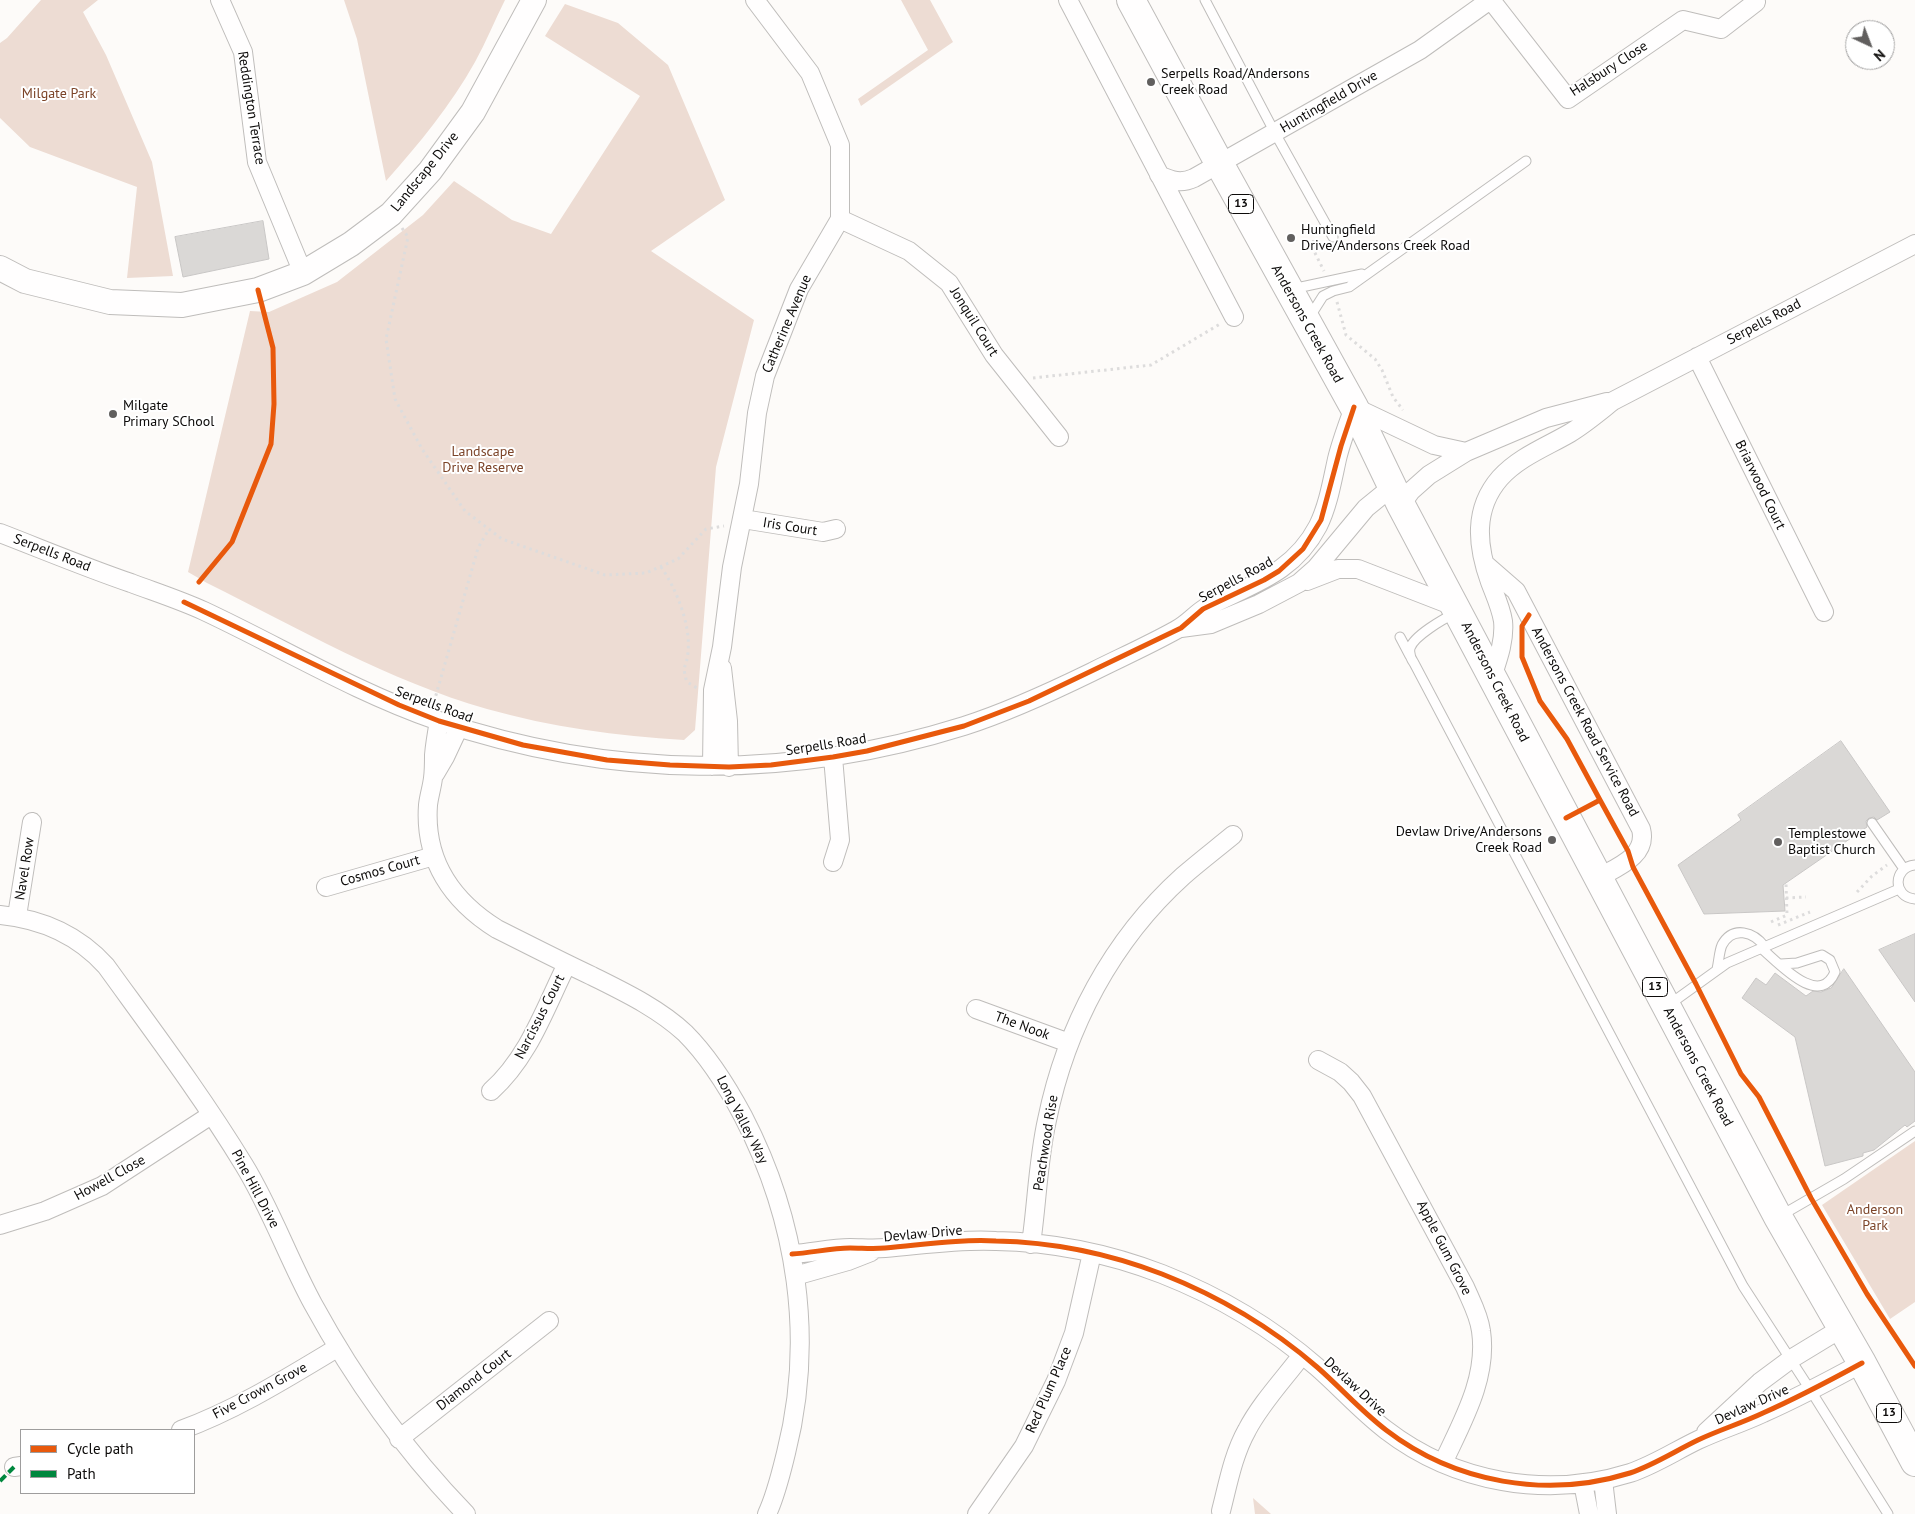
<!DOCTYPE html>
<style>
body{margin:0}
#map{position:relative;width:1915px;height:1514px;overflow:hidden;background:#fdfbf9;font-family:"PT Sans",sans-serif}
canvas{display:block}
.legend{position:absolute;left:20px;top:1429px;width:175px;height:65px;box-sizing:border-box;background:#fff;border:1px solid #9e9d9d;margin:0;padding:6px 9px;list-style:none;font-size:15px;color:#0d0b0a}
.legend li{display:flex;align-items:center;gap:10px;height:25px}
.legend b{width:25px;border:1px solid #9e9d9d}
.north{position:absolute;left:1845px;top:20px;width:50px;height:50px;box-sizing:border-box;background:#fff;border:1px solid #9e9d9d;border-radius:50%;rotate:137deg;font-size:14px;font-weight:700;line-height:20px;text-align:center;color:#0d0b0a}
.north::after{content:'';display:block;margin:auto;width:18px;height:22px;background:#615f5e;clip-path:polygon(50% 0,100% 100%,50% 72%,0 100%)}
</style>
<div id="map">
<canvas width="1915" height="1514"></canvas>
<ul class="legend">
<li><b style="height:6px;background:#e8590c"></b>Cycle path</li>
<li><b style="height:6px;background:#00873e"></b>Path</li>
</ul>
<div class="north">N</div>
</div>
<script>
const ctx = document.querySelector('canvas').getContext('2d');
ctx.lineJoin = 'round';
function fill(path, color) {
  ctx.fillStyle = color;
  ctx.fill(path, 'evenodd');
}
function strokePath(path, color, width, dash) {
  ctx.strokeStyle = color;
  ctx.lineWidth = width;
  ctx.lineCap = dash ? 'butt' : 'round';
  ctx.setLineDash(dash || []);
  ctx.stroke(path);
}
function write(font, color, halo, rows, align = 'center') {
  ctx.font = font + ' "PT Sans",sans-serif';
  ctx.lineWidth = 4;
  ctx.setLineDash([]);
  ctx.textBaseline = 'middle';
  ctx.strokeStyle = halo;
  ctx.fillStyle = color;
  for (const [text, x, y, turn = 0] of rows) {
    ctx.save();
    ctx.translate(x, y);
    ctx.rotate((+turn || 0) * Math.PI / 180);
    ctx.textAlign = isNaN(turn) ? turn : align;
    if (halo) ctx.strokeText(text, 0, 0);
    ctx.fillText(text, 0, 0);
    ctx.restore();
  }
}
fill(new Path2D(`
 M41,0H98L83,12L106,55L152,162L173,276L127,278L137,187L30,147L0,118V43L7,38Z
 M344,0H505C495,20 486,42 475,62C451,105 419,144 386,181L357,39Z
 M901,0H930L953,42L861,106L858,99L928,50Z
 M565,4L618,23L668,65L725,200L651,251L754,320L716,467L695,730L684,740C617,736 551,727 487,709C389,681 298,628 207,583L188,572L250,311L269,312L337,282L423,215L454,181L512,220L551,234L640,96L545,36Z
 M1915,1141V1302L1890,1319L1822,1205Z
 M1253,1498L1271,1514H1255Z`), '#eddcd3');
const building = new Path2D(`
 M263,221L269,259L183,277L175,237Z
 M1841,741L1890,812L1877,820L1874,817L1869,818L1866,821L1867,827L1783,885L1785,911L1704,914L1678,865L1741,820L1738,815Z
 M1915,934V1002L1879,950Z
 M1844,969L1915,1072V1121L1907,1127L1905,1125L1874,1150L1863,1153V1156L1825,1166L1795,1037L1742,998L1756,978L1766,985L1775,973L1806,996L1813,991L1821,992L1831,988Z`);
fill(building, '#dad8d6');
strokePath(building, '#c9c7c6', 1);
const lane = new Path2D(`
 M1205,0L1275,133L1333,237
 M1292,289L1362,274
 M1309,318L1323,296L1333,291L1349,287L1526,161
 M1454,614C1443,619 1414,636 1410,648C1409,653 1411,659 1414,663L1743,1286L1811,1391L1888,1514
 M1400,637L1410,656
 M1872,823L1904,869
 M1915,865C1893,867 1892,897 1915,899
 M1761,948C1778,962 1819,1009 1835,972L1830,960L1822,955L1797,963L1781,964
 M1717,969C1719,961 1719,952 1722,945C1733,925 1754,932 1765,947
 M1670,1004L1727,963L1899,889
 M1780,1216L1844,1179L1915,1131`);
const street = new Path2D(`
 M220,0L243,52L257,162L303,273
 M1068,0L1234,317
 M1491,0L1568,99L1683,20L1721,29L1756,2
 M1159,175C1172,181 1181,184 1194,178L1420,50L1490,0
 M840,219L909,251L949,283L994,355L1059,437
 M1697,357L1824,612
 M1401,505L1411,491L1429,475L1466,452L1546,418L1607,402
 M743,519L823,532L836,529
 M0,533C44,550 87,568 131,583C155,592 180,600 204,611C281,647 355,692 436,720C609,779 789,781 964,726C1008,712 1051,692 1092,672C1120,658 1149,645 1176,630C1188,624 1196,613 1207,607C1251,584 1293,574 1318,526C1328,506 1332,482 1337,459C1341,442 1348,424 1354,407L1434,445L1466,452
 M1485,564L1516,591L1641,829C1648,856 1617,867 1598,878
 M1307,581L1338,569H1358L1456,607
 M1181,628L1211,624L1259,604L1299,583L1316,568L1366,508L1393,486
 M722,668L728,721L729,767
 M1492,677C1498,659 1505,640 1503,621C1501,608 1495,595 1490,582C1477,546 1473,509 1500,478C1519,457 1546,447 1570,433C1585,424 1599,412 1613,401L1915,244
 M439,721C437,732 435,743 434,755C434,763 434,771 433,778C432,787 429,796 428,805C424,860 452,901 497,929C529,945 560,961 592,976C624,992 658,1008 685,1033C709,1057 727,1086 743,1116C797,1220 815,1339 786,1453C781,1473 776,1495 767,1514
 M833,757L840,840L833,862
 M712,766L713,690L722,647L732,567L749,484L757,413L765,376L799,289L840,219V145L810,73L755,0
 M435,774L445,757L459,727
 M326,887L434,856
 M0,915C41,919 78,935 106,966C153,1031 202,1096 244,1165C271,1209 288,1258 313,1304C355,1381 405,1451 466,1514
 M17,916L32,822
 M976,1009L1069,1043
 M1318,1060L1340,1072L1351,1082L1362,1096L1465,1287C1471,1301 1479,1315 1481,1331C1488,1378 1462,1422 1443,1463
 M491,1091C529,1057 545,1008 567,964
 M0,1225L45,1211L102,1186L211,1115
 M1031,1244C1037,1203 1038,1160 1047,1120C1066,1027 1112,940 1183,876C1199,862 1216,849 1233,835
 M792,1254C811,1253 831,1248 850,1248C862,1248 873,1249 885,1248C922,1245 959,1239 996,1241C1052,1242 1110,1254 1162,1274C1218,1296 1271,1327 1317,1367C1340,1387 1361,1411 1386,1430C1455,1483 1547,1499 1630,1473C1654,1465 1675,1451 1698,1440C1719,1430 1742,1423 1763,1413C1797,1398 1829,1381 1862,1363
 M795,1276L848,1261L871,1252
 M181,1430C236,1410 287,1378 337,1348
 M1706,1432L1760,1382L1791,1359L1842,1328
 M399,1439L549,1321
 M14,1467L21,1466
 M1603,1480L1607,1514
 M1583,1483L1589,1514
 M1221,1511C1228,1484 1233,1455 1247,1430C1261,1403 1284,1379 1302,1355
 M977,1514L1024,1446L1056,1381L1074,1333L1092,1253`);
const secondary = new Path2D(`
 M0,268L25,281L110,302L182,305L258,290L303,273L351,244L391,214L430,171L473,112L534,0`);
const primary = new Path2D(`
 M1131,0L1219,163L1354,407L1401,505L1778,1217L1862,1363L1915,1462`);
strokePath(lane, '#bfbdbb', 11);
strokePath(street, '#bfbdbb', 20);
strokePath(secondary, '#bfbdbb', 26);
strokePath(primary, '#bfbdbb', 30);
strokePath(new Path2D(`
 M1313,227L1314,251L1324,271
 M402,228L408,237L386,339L395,399L422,449L465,511L502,539L605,575L646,573L678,559L706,529L724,526
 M1337,302L1346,335L1375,359L1382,370L1393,397L1403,410
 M1033,378L1151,365L1220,324
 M661,567C676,588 691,625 688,652C687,668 681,664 687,682L697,688
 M199,582L232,542L271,444L274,404L273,348L263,307
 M434,702L478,548L489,529
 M1857,892L1872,876L1887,865
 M1786,898L1806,897
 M1771,922L1787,915L1786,884
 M1778,925L1810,912`), '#dddcdc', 3, [2.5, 4]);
strokePath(lane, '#fffefe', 9);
strokePath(street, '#fffefe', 18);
strokePath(secondary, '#fffefe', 24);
strokePath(primary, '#fffefe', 28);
strokePath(new Path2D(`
 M0,1481L14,1467`), '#00873e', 4, [8, 4]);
strokePath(new Path2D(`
 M199,582L232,542L271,444L274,404L273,348L258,290
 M184,602L399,705L439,721L523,745L607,760L670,765L729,767L771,765L833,757L867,751L964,726L1029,701L1181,628L1203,609L1264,580L1279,571L1303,549L1321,520L1341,446L1354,407
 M1529,615L1522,626V657L1540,701L1567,739L1600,800
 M1566,818L1600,800L1628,851L1633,867L1696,984L1741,1074L1759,1097L1811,1198L1867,1294L1915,1366
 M792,1254C811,1253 831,1248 850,1248C862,1248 873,1249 885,1248C922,1245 959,1239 996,1241C1052,1242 1110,1254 1162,1274C1218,1296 1271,1327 1317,1367C1340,1387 1361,1411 1386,1430C1455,1483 1547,1499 1630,1473C1654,1465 1675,1451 1698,1440C1719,1430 1742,1423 1763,1413C1797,1398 1829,1381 1862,1363`), '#e8590c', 5);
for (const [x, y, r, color] of [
 [1151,82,5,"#615f5e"],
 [1291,238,5,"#615f5e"],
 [113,414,5,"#615f5e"],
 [1552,840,5,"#615f5e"],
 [1778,842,5,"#615f5e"]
]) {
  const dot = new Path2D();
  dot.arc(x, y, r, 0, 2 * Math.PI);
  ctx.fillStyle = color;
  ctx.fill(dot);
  strokePath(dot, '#fff', 2);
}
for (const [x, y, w] of [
 [1241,204,25],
 [1655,987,25],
 [1889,1413,25]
]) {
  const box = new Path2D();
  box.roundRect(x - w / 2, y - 9.5, w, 19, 4);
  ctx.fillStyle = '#fff';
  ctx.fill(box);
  strokePath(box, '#0d0b0a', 1);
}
write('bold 12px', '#0d0b0a', null, [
 ["13",1241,204],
 ["13",1655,987],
 ["13",1889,1413]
]);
write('14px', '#0d0b0a', '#fff', [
 ["Halsbury Close",1609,69,-33],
 ["Huntingfield Drive",1329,102,-30],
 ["Reddington Terrace",251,108,81],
 ["Landscape Drive",425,172,-51],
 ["Jonquil Court",974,322,58],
 ["Serpells Road",1764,322,-28],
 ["Catherine Avenue",787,324,-67],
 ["Andersons Creek Road",1307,324,61],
 ["Briarwood Court",1760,485,64],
 ["Iris Court",790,527,9],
 ["Serpells Road",52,553,21],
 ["Serpells Road",1236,580,-28],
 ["Andersons Creek Road",1495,682,63],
 ["Serpells Road",434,705,20],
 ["Andersons Creek Road Service Road",1585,722,62],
 ["Serpells Road",826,745,-9],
 ["Navel Row",25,869,-81],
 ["Cosmos Court",380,871,-16],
 ["Narcissus Court",540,1017,-63],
 ["The Nook",1022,1026,20],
 ["Andersons Creek Road",1698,1067,62],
 ["Long Valley Way",742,1120,63],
 ["Peachwood Rise",1046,1143,-81],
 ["Howell Close",110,1178,-29],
 ["Pine Hill Drive",255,1189,62],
 ["Devlaw Drive",923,1234,-5],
 ["Apple Gum Grove",1444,1248,63],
 ["Diamond Court",474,1380,-38],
 ["Devlaw Drive",1355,1387,43],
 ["Red Plum Place",1049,1390,-66],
 ["Five Crown Grove",260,1391,-28],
 ["Devlaw Drive",1752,1405,-24]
]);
write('14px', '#0d0b0a', '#fff', [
 ["Serpells Road/Andersons",1161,74],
 ["Creek Road",1161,90],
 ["Huntingfield",1301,230],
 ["Drive/Andersons Creek Road",1301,246],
 ["Milgate",123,406],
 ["Primary SChool",123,422],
 ["Devlaw Drive/Andersons",1542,832,"right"],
 ["Creek Road",1542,848,"right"],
 ["Templestowe",1788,834],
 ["Baptist Church",1788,850]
], 'left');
write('14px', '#7c4428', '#fff', [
 ["Milgate Park",59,94],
 ["Landscape",483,452],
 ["Drive Reserve",483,468],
 ["Anderson",1875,1210],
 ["Park",1875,1226]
]);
</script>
